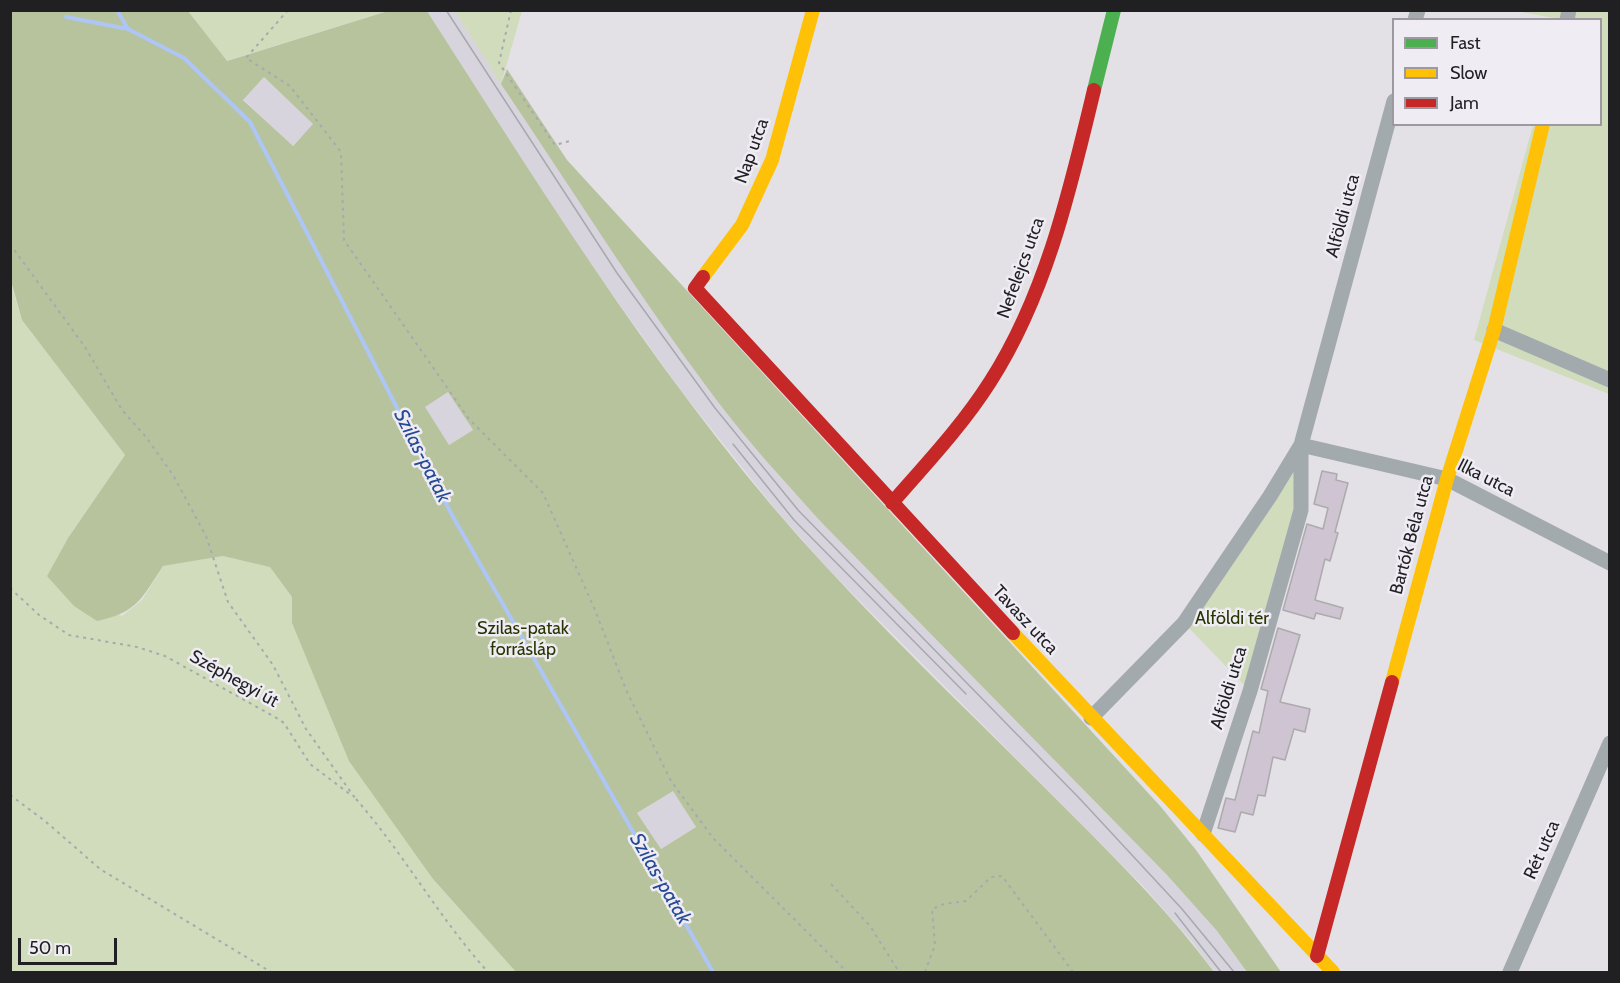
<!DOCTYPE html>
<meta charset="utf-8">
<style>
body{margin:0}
#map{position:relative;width:1620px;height:983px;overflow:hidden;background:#e3e1e5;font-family:Cabin,sans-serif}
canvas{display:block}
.frame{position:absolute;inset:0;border:12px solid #201f22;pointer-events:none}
.legend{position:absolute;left:1392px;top:18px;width:210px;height:108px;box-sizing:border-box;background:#efecf4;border:2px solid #9c9aa0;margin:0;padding:8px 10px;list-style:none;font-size:18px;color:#201f22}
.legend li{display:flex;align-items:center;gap:12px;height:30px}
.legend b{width:30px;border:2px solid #9c9aa0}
.scale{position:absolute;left:18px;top:938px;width:99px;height:27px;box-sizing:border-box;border:3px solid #201f22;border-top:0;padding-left:8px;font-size:18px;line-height:21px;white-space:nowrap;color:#201f22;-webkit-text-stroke:4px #efecf4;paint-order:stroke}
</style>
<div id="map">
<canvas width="1620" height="983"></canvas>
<div class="frame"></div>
<ul class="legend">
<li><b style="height:8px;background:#4caf50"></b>Fast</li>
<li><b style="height:8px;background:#ffc107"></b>Slow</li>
<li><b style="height:8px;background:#c62828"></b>Jam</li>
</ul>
<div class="scale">50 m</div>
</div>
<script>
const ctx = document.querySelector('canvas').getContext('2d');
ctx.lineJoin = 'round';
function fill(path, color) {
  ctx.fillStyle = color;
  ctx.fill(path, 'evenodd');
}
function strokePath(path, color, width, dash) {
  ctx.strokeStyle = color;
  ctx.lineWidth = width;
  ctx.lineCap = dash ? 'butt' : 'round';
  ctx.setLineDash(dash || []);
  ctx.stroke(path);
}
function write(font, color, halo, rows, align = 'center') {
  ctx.font = font + ' Cabin,sans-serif';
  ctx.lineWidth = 5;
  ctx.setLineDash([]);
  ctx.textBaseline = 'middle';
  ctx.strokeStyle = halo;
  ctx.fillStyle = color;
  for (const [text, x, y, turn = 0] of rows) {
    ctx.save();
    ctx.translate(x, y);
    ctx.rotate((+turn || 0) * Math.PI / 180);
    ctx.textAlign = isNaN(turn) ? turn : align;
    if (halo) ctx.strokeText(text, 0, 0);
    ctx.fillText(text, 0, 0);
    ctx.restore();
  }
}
fill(new Path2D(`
 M427,11H455L558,169L775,471L822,523L1167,875L1217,931L1247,972H1214L1193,943L1143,886L830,571L776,510L682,392L578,246Z
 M264,77L314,124L292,146L243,99Z
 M448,392L473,430L449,445L424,407Z
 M673,790L696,827L661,849L637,813Z`), '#d8d4de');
fill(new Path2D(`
 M188,11H388L226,61Z
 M455,11H522L501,84Z
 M1516,11H1609V394L1474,340L1533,125L1600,124V20L1559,19Z
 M10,281L22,320L125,455L68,538L47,576L122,616L142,600L163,566L223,556L270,566L292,597V624L433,879L516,972H11Z
 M1301,445V510L1250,691L1184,623Z`), '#d1dcbc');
fill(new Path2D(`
 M10,11H188L227,61L388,11H427C551,204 672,401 829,570C907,654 991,733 1071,814C1122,865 1172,915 1214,972H516L433,879L349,761L292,623V597L270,567L223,556L163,566C141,599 138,612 97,621L74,606L47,576L68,538L125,455L22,320L11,281ZM264,77L313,124L293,146L243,100ZM448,392L473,430L449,445L425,407ZM673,791L696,827L661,849L637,813Z
 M507,69L567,160L1161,807L1196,850L1281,972H1247L1217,931L1167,875L822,523C785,482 748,442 715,398C639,297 572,189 501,84Z`), '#b7c39d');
strokePath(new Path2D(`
 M117,10L128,29
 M66,17L128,29L184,58L250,122L452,515L713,972`), '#aec6f5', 4);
const building = new Path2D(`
 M1322,471L1337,474L1336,480L1348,483L1335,532L1338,533L1330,561L1325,559L1315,600L1343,608L1340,619L1316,613L1314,619L1283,610L1307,524L1323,529L1328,508L1314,504Z
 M1278,628L1300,635L1280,702L1310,709L1305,732L1294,729L1285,760L1273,757L1265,796L1258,795L1253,815L1241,812L1235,832L1218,828L1226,798L1235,800L1253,731L1259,733L1268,691L1261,689Z`);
fill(building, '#cec4d2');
strokePath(building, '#acaaad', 1.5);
strokePath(new Path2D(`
 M288,10L246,58L290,86L341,152L344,240L469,419L543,493L595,610L627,692L671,781L713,838L847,972
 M511,10L499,63L555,145L570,141
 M10,244L85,347L122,410L146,437L173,475L206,536L228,602L273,665L306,729L355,798
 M10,588L39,615L69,635L137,647L165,656L275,717L284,723L310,764L351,795
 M10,795L45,821L100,869L271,972
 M356,799C404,854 439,918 488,972
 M831,884L870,926L899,972
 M925,972L935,945L932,909L944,904L966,901L991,877L1002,876L1073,972`), '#a6aaae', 2, [3, 4.5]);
strokePath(new Path2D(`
 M1415,20L1418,10
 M1567,20L1569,10
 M1494,330L1610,380
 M1301,445L1447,479L1610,563
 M1091,718L1184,623L1270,496L1301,445
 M1203,834L1250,691L1301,510V445L1394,101
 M1510,972L1610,743`), '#a2aaae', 15);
strokePath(new Path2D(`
 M1094,90L1114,10`), '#4caf50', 14);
strokePath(new Path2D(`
 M703,277L742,225L772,160L813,10
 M1013,633L1333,972
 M1392,682L1447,479L1494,330L1543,124`), '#ffc107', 14);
strokePath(new Path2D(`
 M703,277L695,288L1013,633
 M892,503C926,464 962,426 990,382C1046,295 1070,190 1094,90
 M1317,956L1392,682`), '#c62828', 14);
strokePath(new Path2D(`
 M446,10L617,273L715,408L798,510L1081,800L1182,909L1234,972
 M733,444L794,520L966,694
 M1175,913L1221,972`), '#a6aaac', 1.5);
write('18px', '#201f22', '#efecf4', [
 ["Nap utca",752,151,-70],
 ["Alföldi utca",1343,216,-75],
 ["Nefelejcs utca",1021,268,-70],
 ["Ilka utca",1486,478,27],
 ["Bartók Béla utca",1412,535,-75],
 ["Tavasz utca",1025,620,47],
 ["Széphegyi út",234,679,29],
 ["Alföldi utca",1229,688,-73],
 ["Rét utca",1542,850,-66]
]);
write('18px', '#273500', '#efecf4', [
 ["Alföldi tér",1232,619],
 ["Szilas-patak",523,629],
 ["forrásláp",523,650]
]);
write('italic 20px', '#254a96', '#efecf4', [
 ["Szilas-patak",422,456,63],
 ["Szilas-patak",660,879,60]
]);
</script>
